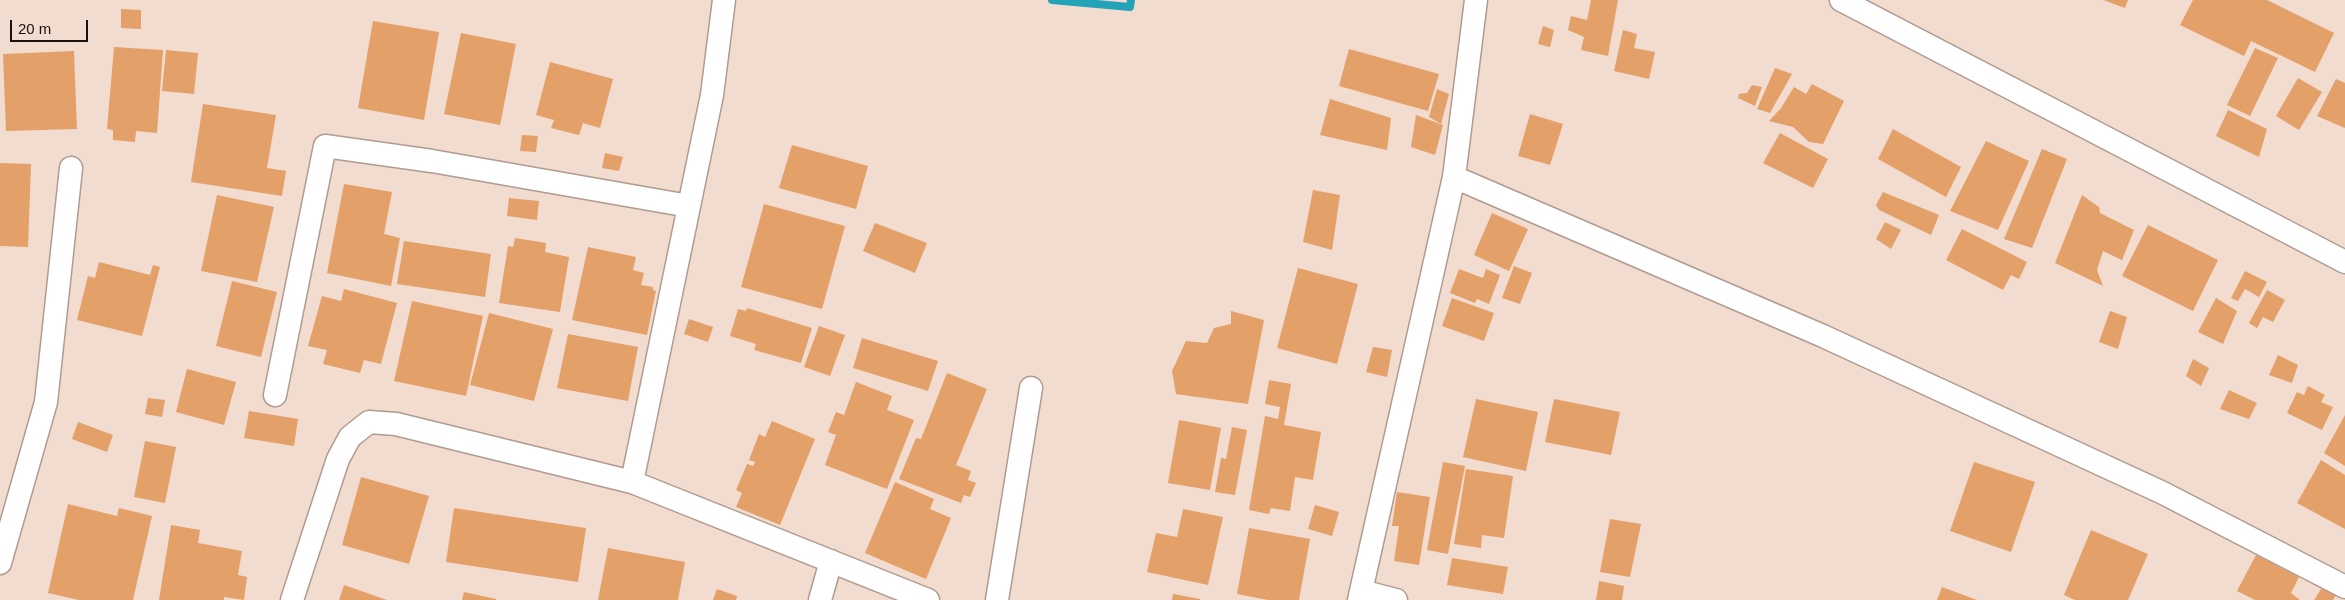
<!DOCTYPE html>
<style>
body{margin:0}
#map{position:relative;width:2345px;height:600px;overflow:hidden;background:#f2dbcf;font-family:Arial,sans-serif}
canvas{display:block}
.scale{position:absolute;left:10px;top:20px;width:78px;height:22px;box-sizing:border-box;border:2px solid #1a120e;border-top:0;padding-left:6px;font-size:15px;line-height:18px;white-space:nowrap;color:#1a120e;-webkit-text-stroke:4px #f2dbcf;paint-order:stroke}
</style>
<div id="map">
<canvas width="2345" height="600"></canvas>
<div class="scale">20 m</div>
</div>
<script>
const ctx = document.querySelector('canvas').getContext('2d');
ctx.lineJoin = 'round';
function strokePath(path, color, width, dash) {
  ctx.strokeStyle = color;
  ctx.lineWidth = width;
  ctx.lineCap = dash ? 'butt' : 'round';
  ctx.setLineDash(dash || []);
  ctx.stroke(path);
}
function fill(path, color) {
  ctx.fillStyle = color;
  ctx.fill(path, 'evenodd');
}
strokePath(new Path2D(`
 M1052,0L1130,7L1131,0`), '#22a3b8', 8);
fill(new Path2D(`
 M1591,0H1618L1608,56L1581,50L1584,37L1568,30L1571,16L1587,20Z
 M2103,0H2128L2125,8Z
 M2193,0H2267L2334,33L2315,72L2251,41L2244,56L2180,25Z
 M121,9L141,10V29L121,28Z
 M373,21L439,32L424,120L358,108Z
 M1543,26L1554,30L1550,47L1538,44Z
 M1623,30L1637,34L1634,48L1655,52L1649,79L1614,71Z
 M461,33L516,44L500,125L444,114Z
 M114,47L163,50L157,133L136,131L135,142L113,140V130L107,129Z
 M2255,48L2278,58L2250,116L2227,105Z
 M1349,49L1439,74L1428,111L1339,86Z
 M166,50L198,53L194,94L162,91Z
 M74,51L77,129L6,131L3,54Z
 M550,62L613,79L600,128L583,123L579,135L551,128L554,120L536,115Z
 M1775,68L1792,74L1770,113L1757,109Z
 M2298,78L2322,92L2299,130L2276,116Z
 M2336,79L2345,83V128L2317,116Z
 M1812,84L1844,101L1823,144L1809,142L1793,127L1769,121L1781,108L1794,87L1806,94Z
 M1752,85L1762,87L1755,106L1738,98L1739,94L1747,93Z
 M1437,89L1449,94L1441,124L1429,117Z
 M1330,99L1391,118L1387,150L1320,135Z
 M203,104L276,115L267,168L286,171L282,196L191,182Z
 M2228,110L2267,129L2259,157L2216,136Z
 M1530,114L1563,124L1550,165L1518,156Z
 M1416,115L1443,125L1435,155L1411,147Z
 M1893,129L1961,167L1946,197L1878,159Z
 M1780,133L1828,159L1813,188L1763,163Z
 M522,135L538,136L536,152L520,151Z
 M1986,141L2029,161L1998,230L1950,211Z
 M792,145L868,166L856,209L779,188Z
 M2042,149L2067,159L2032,248L2004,239Z
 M605,153L623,157L619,171L602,168Z
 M0,163L31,164L28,247L0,246Z
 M344,184L392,192L384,234L400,238L391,286L327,273Z
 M1313,190L1340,195L1332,250L1303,242Z
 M1883,192L1939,215L1931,235L1879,210L1876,205Z
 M217,195L274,207L257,282L201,271Z
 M2082,195L2099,207L2100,213L2134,230L2122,260L2103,251L2097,270L2103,286L2055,263Z
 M509,198L539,201L537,220L507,216Z
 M764,204L845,226L822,309L741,287Z
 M1492,213L1528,229L1509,271L1474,255Z
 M1885,222L1901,230L1891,249L1876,239Z
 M875,223L927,243L915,273L863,251Z
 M2148,225L2218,260L2193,311L2122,276Z
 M1962,229L2027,262L2019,279L2011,275L2003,290L1946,260Z
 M515,238L546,243L545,252L569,257L560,312L499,303L508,246L513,247Z
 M404,241L491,254L485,297L397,284Z
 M588,247L636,257L633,270L644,273L641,285L653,287V290L656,291L647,335L572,320Z
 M99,262L150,275L153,265L160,267L142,336L77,320L88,276L95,278Z
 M1514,266L1532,273L1520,304L1502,298Z
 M1298,268L1358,284L1337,364L1277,348Z
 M1459,269L1483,278L1486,269L1500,275L1489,304L1477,299L1475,303L1450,293Z
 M2245,271L2267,282L2259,297L2245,289L2238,301L2231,298Z
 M232,281L277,292L261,357L216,346Z
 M344,289L397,303L381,364L364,360L360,373L323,364L327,350L308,346L322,296L341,301Z
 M2267,290L2285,300L2273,322L2263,317L2257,328L2249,323Z
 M1452,298L1494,313L1484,341L1442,326Z
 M2216,298L2237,311L2223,344L2198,332Z
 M412,301L483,316L466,396L394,381Z
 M747,308L812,328L801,363L754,350L756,344L730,336L738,309L746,311Z
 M1231,311L1264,320L1248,404L1176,394L1172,371L1186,341L1207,343L1214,328L1231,324Z
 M2110,311L2127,317L2118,349L2099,342Z
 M489,313L553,329L534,401L470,385Z
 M689,319L713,327L708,342L684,334Z
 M819,326L845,335L830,376L804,367Z
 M568,334L638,347L628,401L557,388Z
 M862,338L938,361L928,391L853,368Z
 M1373,347L1392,350L1387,377L1366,372Z
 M2278,355L2298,365L2292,383L2269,375Z
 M2193,359L2209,368L2201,386L2186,376Z
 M187,369L236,382L224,425L176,412Z
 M947,373L987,389L956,465L971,471L968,480L976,483L970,497L964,495L961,503L899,479L916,438L921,439Z
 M1269,380L1291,384L1284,425L1321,432L1313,480L1295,477L1290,511L1271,508L1269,514L1249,510L1265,416L1278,419L1280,407L1265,404Z
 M856,382L892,396L887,410L914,420L887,489L825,465L836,435L828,432L836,412L844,415Z
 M2308,386L2325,395L2321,402L2333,407L2322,430L2287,413L2297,392L2304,395Z
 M2229,390L2257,403L2249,419L2220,409Z
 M148,398L165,400L162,417L145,414Z
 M1476,399L1538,412L1526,471L1463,457Z
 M1554,399L1620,412L1611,455L1545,442Z
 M249,411L298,419L294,446L244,438Z
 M2345,415V466L2324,453Z
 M1179,420L1221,428L1210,490L1168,483Z
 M772,421L815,439L780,525L736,507L742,493L736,490L747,464L753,466L755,462L749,460L759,434L765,437Z
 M78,422L113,435L107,452L72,439Z
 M1232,427L1247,430L1235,495L1215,492L1221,458L1226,459Z
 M145,441L176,447L165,503L134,497Z
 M2321,460L2345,475V529L2297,503Z
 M1443,462L1465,466L1448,554L1427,550Z
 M1974,462L2035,482L2011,552L1950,531Z
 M1466,469L1513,476L1504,538L1482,535L1481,548L1454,544Z
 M361,477L429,496L409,564L342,545Z
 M895,482L934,499L930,509L951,518L926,579L865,553Z
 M1397,492L1430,497L1419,565L1394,561L1399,526H1392Z
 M68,504L117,516L119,508L152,516L133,600H79L48,593Z
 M1315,505L1339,512L1332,536L1308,529Z
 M454,508L586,528L578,582L446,562Z
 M1183,509L1223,517L1208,585L1147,572L1156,533L1177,537Z
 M1610,519L1641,524L1630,577L1600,572Z
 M171,525L200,530L198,543L242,551L238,575L247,577L244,600L224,597V600H159Z
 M1249,528L1310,539L1299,600H1268L1237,594Z
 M2091,530L2148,554L2128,600H2075L2064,595Z
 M608,548L685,562L678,600H598Z
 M2256,555L2299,577L2291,593L2300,600H2255L2237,591Z
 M1452,558L1508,567L1503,594L1447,585Z
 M1599,581L1624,586L1622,600H1596Z
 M344,585L387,600H339Z
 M2323,586L2336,595L2333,600H2314Z
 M1942,587L1977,600H1937Z
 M717,589L737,596L736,600H713Z
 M464,592L496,599V600H462Z
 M1173,594L1200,599V600H1172Z`), '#e3a068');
const minor = new Path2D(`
 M1841,0L2345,262
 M1454,177L1823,336L2163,493L2345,587
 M275,395L325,146L432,161L689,206
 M632,482L712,95L724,0
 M0,563L46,402L71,168
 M1361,591L1396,600
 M292,600L338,459L350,437L369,422L396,424L632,482L928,600
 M820,600L831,561
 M997,600L1031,388
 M1359,600L1454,177L1476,0`);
strokePath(minor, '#b09b90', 25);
strokePath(minor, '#fff', 22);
</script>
